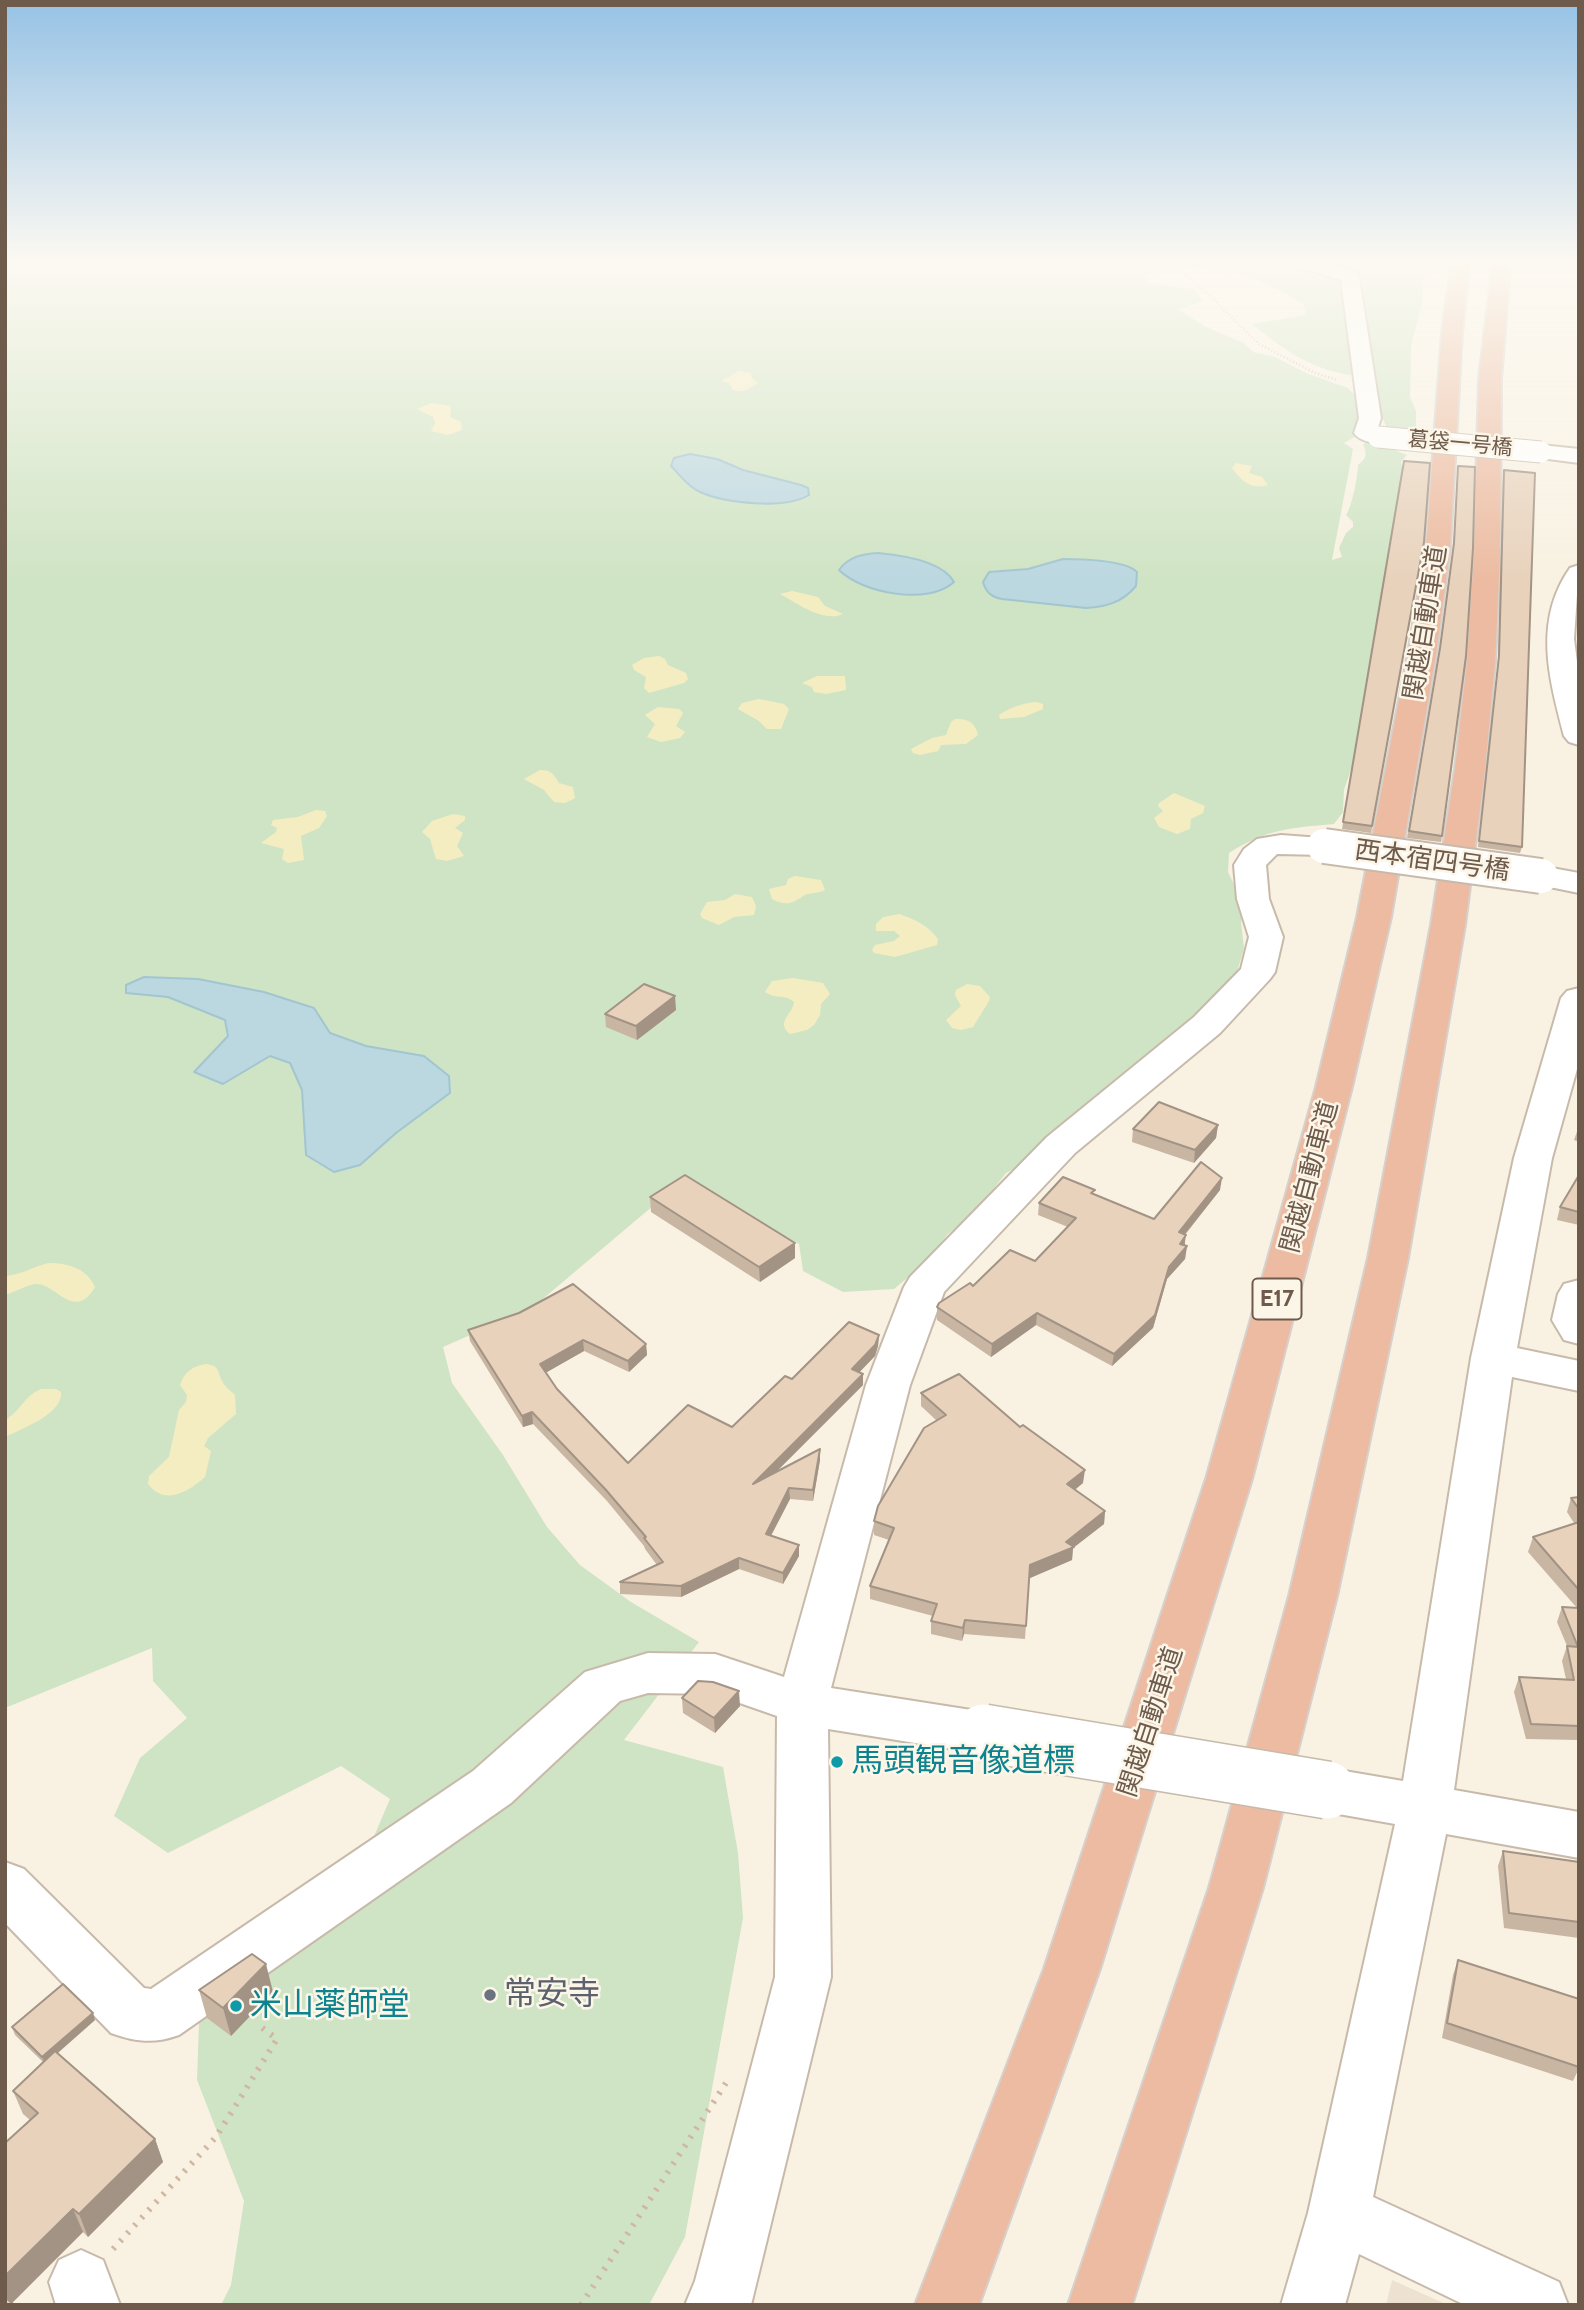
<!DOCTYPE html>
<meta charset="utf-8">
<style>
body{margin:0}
#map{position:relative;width:1584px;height:2310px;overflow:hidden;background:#f9f2e3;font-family:Cabin,sans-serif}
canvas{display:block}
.frame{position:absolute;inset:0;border:7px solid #6e5b4c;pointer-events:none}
</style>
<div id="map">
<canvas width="1584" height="2310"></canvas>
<div class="frame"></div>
</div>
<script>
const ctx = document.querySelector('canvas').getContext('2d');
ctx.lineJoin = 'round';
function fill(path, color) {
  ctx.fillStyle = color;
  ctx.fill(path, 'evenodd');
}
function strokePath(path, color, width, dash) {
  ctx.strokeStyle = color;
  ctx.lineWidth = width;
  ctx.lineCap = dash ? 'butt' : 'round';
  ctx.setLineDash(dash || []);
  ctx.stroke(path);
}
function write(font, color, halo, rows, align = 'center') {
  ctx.font = font + ' Cabin,"Noto Sans JP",sans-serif';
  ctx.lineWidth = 5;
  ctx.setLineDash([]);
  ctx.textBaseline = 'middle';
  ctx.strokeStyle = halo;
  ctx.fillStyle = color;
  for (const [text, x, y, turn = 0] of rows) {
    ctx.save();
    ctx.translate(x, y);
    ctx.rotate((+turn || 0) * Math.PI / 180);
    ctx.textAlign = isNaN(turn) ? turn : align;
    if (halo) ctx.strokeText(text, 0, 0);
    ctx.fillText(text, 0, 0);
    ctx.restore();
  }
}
fill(new Path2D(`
 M1392,2280L1448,2305H1386Z`), '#ede2d1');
fill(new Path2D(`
 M5,259H1271C1297,266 1329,266 1348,286L1357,362L1350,375C1310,369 1283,349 1252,324L1306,315L1303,304C1251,271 1203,261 1142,275L1150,283L1194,289L1203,301L1179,310L1206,327L1244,343L1253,352L1275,357L1306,373L1348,388L1359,400L1358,435L1344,443L1353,449L1332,560L1342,557L1339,548L1346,533L1353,527V522L1346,515C1352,507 1358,475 1358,465C1367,458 1367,454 1363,444L1372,441L1407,455L1401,462L1403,474L1355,757L1344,790L1343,812L1334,824C1290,828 1267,829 1229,853L1228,872L1243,903L1241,923L1244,948L1235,979L1035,1158L1006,1173L972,1216L948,1234L925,1263L894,1289L843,1292L803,1271L799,1244L755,1220L679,1184L532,1308L443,1347L452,1383L503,1455L547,1527L580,1565L631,1602L699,1642L624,1740L723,1767L738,1853L743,1918L685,2237L649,2305H221L231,2285L244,2201L197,2080L201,1966L372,1841L390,1799L341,1766L168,1853L114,1816L140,1758L187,1718L153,1681L152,1648L5,1708Z
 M1312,259H1425L1422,303L1411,346L1410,397L1416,411V427L1402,430L1387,429L1373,393L1374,374L1363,340L1359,313L1363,278L1324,268Z`), '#cfe4c4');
fill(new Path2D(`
 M739,371L751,373L752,378L758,383C749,389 744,393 733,390L729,383L721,381Z
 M431,403L451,406L450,417L461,422L462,430L448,435L431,431L435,423L433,417L417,409Z
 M1236,463L1252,466L1249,473L1262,477L1268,485C1250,490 1242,481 1232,468Z
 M792,591L818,597L825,606L843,614C823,623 797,603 780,594Z
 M659,656L665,659L668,665L686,673L688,679L684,683L649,693L644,688L646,677L634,670L632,665L644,658Z
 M817,676H845L846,690L826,694L814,692L812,687L802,683Z
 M759,699L784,704L789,709L781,729H767L759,721L738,709L742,703Z
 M1036,702L1043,704V709L1024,717L1000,719L999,715C1009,708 1023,703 1036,702Z
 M658,707L679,709L683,713L676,726L685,732L680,738L661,742L647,737L655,724L645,715Z
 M955,719C969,718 975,723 978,735L966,744L941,745L938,751L920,755L913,753L911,749L932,738L946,735L951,722Z
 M540,770C552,770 553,774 559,783L573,787L575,798L565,803L554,802L544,790L524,779Z
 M1174,793L1205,806L1203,813L1191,819L1190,829L1177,834L1159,827L1154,818L1163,811L1158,806L1159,803Z
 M316,810L325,811L327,816L319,828L301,836L304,860L288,863L282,859L284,849L261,843L276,832L277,828L271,825L273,820L298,817Z
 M453,814L465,816V820L455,828L463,833L457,846L464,856L447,861L436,859L430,839L422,832L432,821Z
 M795,876L821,880L825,890C818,894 809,892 803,896C792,904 786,906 772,899L769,889L786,885L788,879Z
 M735,894L752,897L756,906L754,915L734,917L719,925L702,918L700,914L707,902L725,900Z
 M899,914C914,919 928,925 938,939L937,945L895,957L874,953L872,950L875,945L894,941L900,936L894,931H876V924L883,917Z
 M793,978L823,983L830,994L821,1004L820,1015L814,1025L807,1030L790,1034C775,1022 793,1014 794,1002C786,994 774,999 765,992L772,981Z
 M967,984L980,986L990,997L989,1001L973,1027L961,1030L952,1028L946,1020L961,1006L955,995L956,990Z
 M48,1263C67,1263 87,1268 95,1287C75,1322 56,1284 37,1284C28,1284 15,1292 5,1295V1276C21,1275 33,1267 48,1263Z
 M206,1364C220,1366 217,1371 222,1381C224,1386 231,1391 235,1395L236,1414L208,1438L204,1446L211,1451L205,1477C188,1492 165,1506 148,1484L149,1476L169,1457L179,1410L186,1402L187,1395L180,1385C184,1372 193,1366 206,1364Z
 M41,1389H56L61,1392C63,1414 23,1428 5,1437V1420C21,1411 24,1396 41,1389Z`), '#f5edc2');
const water = new Path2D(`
 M690,454L717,459L743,470L801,485L808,488L809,495C785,510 725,503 700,492C688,487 679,474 671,466L674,458Z
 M878,553C900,555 942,560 954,582C928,606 862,593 839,570C848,557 862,554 878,553Z
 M1063,559C1079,559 1126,560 1137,572L1136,586C1123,602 1106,607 1086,608L1002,599C992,597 986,593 983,582L989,572L1028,569Z
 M144,977L198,979L264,992L314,1008L330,1033L366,1046L424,1056L449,1076L450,1093L396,1133L360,1165L334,1172L306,1155L302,1090L290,1063L270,1056L223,1084L194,1072L228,1036L225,1020L168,997L126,993V985Z`);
fill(water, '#bbd7e0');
strokePath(water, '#a2c5d0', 2);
const minor = new Path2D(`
 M1286,259H1313L1357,273L1359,277L1381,418L1377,430L1386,432L1389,437L1386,442C1376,444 1360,442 1354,433L1359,418L1341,280L1288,263Z
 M1541,445L1579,449V463L1533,457L1530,452L1533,447Z
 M1579,565L1574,639L1579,677V745L1569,742L1564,736C1549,678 1533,621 1570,568Z
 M1281,835L1335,839L1340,846L1335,853L1324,855L1277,854L1266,865L1269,899L1283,937L1275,972L1270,979L1220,1033L1075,1153L944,1292L910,1385L831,1688L984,1712L1002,1718L1010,1733L1002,1748L984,1754L828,1729L831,1977L751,2305H685L695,2281L775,1977L777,1716L714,1694L648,1693L620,1701L511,1803L179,2035C154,2044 136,2042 111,2033L5,1923V1862L24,1869L144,1988L151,1989L473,1771L585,1672L648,1653L715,1654L784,1677L866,1385L904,1287L910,1277L1047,1137L1194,1017L1241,969L1249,937L1237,899L1234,865L1244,849L1257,839Z
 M1541,866L1579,873V893L1530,883L1525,876L1530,869Z
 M1579,988V1062L1552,1158L1517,1348L1579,1361V1391L1512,1377L1454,1790L1579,1812V1858L1446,1834L1373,2197L1559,2282L1568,2305H1465L1359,2254L1345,2305H1281L1308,2213L1395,1824L1327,1812L1308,1806L1301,1790L1308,1774L1327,1768L1403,1781L1471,1358L1514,1158L1561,998L1567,991Z
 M1579,1280V1344L1564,1340L1552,1320L1558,1294L1564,1284Z
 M81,2250L103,2260L120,2305H56L49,2282L59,2260Z`);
const highway = new Path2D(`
 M1452,259H1470L1462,333L1450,548L1436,654L1391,917L1352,1087L1252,1479L1100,1969L979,2305H915L1044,1969L1206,1479L1316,1087L1357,917L1408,654L1426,548L1442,333Z
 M1493,259H1511L1501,379L1500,554L1495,662L1485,769L1465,925L1408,1258L1337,1596L1263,1888L1132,2305H1068L1209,1888L1289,1596L1368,1258L1431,925L1455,769L1467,662L1474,554L1479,379Z`);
strokePath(minor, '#c8baab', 4);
strokePath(highway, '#d6d1cd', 4);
strokePath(new Path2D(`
 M1166,259L1205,291L1259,344L1315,373L1337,380`), '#cfb7a2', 2.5, [1, 2.5]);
strokePath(new Path2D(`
 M113,2249L216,2137L277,2039L261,2027
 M581,2305L726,2083`), '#cfb7a2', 6, [2.5, 8]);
fill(minor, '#fff');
fill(highway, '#ecbba1');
const minorBridgeFar2 = new Path2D(`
 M1378,437L1541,452`);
const minorBridgeFar1 = new Path2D(`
 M1324,846L1541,876`);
const minorBridge = new Path2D(`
 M984,1733L1327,1790`);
strokePath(minorBridgeFar2, '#c8baab', 23, []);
strokePath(minorBridgeFar1, '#c8baab', 38, []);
strokePath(minorBridge, '#c8baab', 60, []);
strokePath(minorBridgeFar2, '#fff', 21);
strokePath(minorBridgeFar1, '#fff', 34);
strokePath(minorBridge, '#fff', 57);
fill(new Path2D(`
 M1404,461L1424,542L1371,833L1342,829Z
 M1458,466L1442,836L1441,842L1407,838L1439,654L1453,548Z
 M1504,470L1522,847L1520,853L1478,847L1498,662L1503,475Z
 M676,1010L637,1040L606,1027L605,1014Z
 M1218,1125L1216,1138L1194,1163L1132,1142L1133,1129Z
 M1579,1126V1142L1574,1140Z
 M1579,1175V1225L1557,1220L1560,1207Z
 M1220,1190L1185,1235V1246H1187L1185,1259L1167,1279L1153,1328L1112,1366L1036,1325L991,1357L937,1320V1307L973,1286L1035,1261L1068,1227L1038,1215L1039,1203L1094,1194L1154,1219Z
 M650,1197L795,1243V1258L760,1282L651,1212Z
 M468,1330L646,1344L647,1355L629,1372L584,1351L546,1372L557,1389L628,1463L732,1427L792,1379L879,1335L878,1346L875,1356L859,1372L863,1385L777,1471L820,1449V1460L813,1501L790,1499L771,1536L799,1545V1556L783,1584L739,1569L681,1597L620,1594V1582L657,1565L645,1549L644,1546L607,1501L533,1424L523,1427L470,1341Z
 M921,1393L1083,1483L1075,1490L1105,1511L1104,1524L1073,1548L1072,1560L1029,1578L1025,1639L964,1634L962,1641L931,1634V1621L933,1616L870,1599V1586L889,1540L874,1535V1521L937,1421L921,1406Z
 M1579,1497V1740L1526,1739L1514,1692L1519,1677L1566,1679L1562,1661L1567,1646L1557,1622L1562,1607L1577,1608L1528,1552L1533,1537L1574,1523L1567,1512L1571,1498Z
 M682,1698L740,1706L715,1733L683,1713Z
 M1503,1851L1579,1862V1938L1504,1928L1498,1866Z
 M1458,1960L1579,1999V2068L1573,2081L1442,2038L1453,1975Z
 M199,1990L273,1992L231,2036L207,2018Z
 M95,2020L58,2053L155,2139L163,2162L88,2237L83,2232L12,2303L5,2305L30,2120L23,2114L13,2091L43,2062L15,2035L12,2027Z`), '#c8b5a2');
fill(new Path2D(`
 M675,996L676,1010L637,1040L636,1026Z
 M1218,1125L1216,1138L1194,1163L1195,1150Z
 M1222,1178L1220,1190L1177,1244L1179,1232Z
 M1186,1235L1184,1248L1180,1244Z
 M795,1243V1258L760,1282L759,1267Z
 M1187,1246L1185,1259L1167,1279L1153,1328L1112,1366L1114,1354L1169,1267Z
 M1037,1313L1036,1325L991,1357L992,1344Z
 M879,1335L878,1346L875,1356L852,1380V1369Z
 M583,1340L584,1351L542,1375L540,1364Z
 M646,1344L647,1355L629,1372L628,1361Z
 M863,1374V1385L753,1495V1484Z
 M532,1412L533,1424L523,1427L522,1416Z
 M820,1449V1460L813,1501V1490Z
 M1085,1470L1083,1483L1065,1497L1067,1484Z
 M789,1488L790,1499L766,1545V1534Z
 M1105,1511L1104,1524L1073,1548L1072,1560L1028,1579L1030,1565L1066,1542Z
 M799,1545V1556L783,1584V1573Z
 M739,1558V1569L681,1597V1586Z
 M965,1620L964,1634L962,1641L963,1628Z
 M739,1691L740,1706L715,1733L714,1718Z
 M266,1964L273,1992L231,2036L223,2008Z
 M93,2013L95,2020L45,2064L42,2057Z
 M155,2139L163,2162L88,2237L79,2214Z
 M73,2209L83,2232L10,2305H5V2276Z`), '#a29384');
const building = new Path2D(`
 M1404,461L1430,463L1424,542L1372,826L1343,822Z
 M1458,466L1475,467L1473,548L1466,656L1442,836L1409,831L1440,648L1454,543Z
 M1504,470L1535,473L1522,847L1479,841L1499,656Z
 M644,984L675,996L636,1026L605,1014Z
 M1159,1102L1218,1125L1195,1150L1133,1129Z
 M1201,1162L1222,1178L1179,1232L1186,1235L1180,1244L1187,1246L1169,1267L1155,1315L1114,1354L1037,1313L992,1344L937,1307L939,1303L970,1283L973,1286L1010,1250L1035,1261L1076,1218L1039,1203L1063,1177L1095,1190L1091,1193L1154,1219Z
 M685,1175L795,1243L759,1267L650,1197Z
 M1579,1175V1212L1560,1207Z
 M573,1284L646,1344L628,1361L583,1340L540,1364L557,1389L628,1463L688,1405L732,1427L785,1376L792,1379L849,1322L879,1335L875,1345L852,1369L863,1374L753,1484L820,1449L813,1490L789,1488L766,1534L799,1545L783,1573L739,1558L681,1586L620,1582L663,1562L644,1538L646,1537L606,1490L532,1412L522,1416L468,1330L519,1313Z
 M959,1374L1020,1427L1023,1425L1085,1470L1067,1484L1105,1511L1066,1542L1074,1547L1030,1565L1026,1626L965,1620L963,1628L931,1621L937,1604L870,1586L894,1528L874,1521L878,1506L924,1428L946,1415L921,1393Z
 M1579,1497V1509L1571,1498Z
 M1579,1522V1590L1533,1537Z
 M1562,1607L1579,1608V1726L1531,1724L1519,1677L1574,1680L1567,1646L1578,1647Z
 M698,1681L713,1682L739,1691L714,1718L682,1698Z
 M1503,1851L1579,1862V1922L1509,1913Z
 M252,1954L266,1964L223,2008L199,1990Z
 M1458,1960L1579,1999V2067L1447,2023Z
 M63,1984L93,2013L42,2057L12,2027Z
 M55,2051L155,2139L79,2214L73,2209L5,2276V2143L38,2113L13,2091Z
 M5,2297L14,2305H5Z`);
fill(building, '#e8d2bc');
strokePath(building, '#a29384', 2);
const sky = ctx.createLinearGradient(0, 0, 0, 582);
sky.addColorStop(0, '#96c2e5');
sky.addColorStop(0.45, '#fcf9f2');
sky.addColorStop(1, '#fcf9f200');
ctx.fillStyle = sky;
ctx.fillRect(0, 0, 1584, 582);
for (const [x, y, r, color] of [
 [837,1762,7,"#0f9aa8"],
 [490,1995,7,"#6b7280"],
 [236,2006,7,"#0f9aa8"]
]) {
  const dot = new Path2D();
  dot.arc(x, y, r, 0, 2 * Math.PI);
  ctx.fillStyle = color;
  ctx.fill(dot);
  strokePath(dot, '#fcf6e9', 2.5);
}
write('21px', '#6e5b4c', '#fcf6e9', [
 ["葛袋一号橋",1460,444,5]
]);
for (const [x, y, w] of [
 [1277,1299,49]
]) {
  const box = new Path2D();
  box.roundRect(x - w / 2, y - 20.5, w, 41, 5);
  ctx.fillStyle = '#fcf6e9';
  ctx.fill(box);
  strokePath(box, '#6e5b4c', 2);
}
write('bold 24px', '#6e5b4c', null, [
 ["E17",1277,1299]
]);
write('26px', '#6e5b4c', '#fcf6e9', [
 ["関越自動車道",1426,623,-81],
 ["西本宿四号橋",1432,861,8],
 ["関越自動車道",1310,1177,-75],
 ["関越自動車道",1151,1722,-72]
]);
write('32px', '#0d838f', '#fcf6e9', [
 ["馬頭観音像道標",851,1762],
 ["米山薬師堂",250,2006]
], 'left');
write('32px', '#5b616d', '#fcf6e9', [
 ["常安寺",504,1995]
], 'left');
</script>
